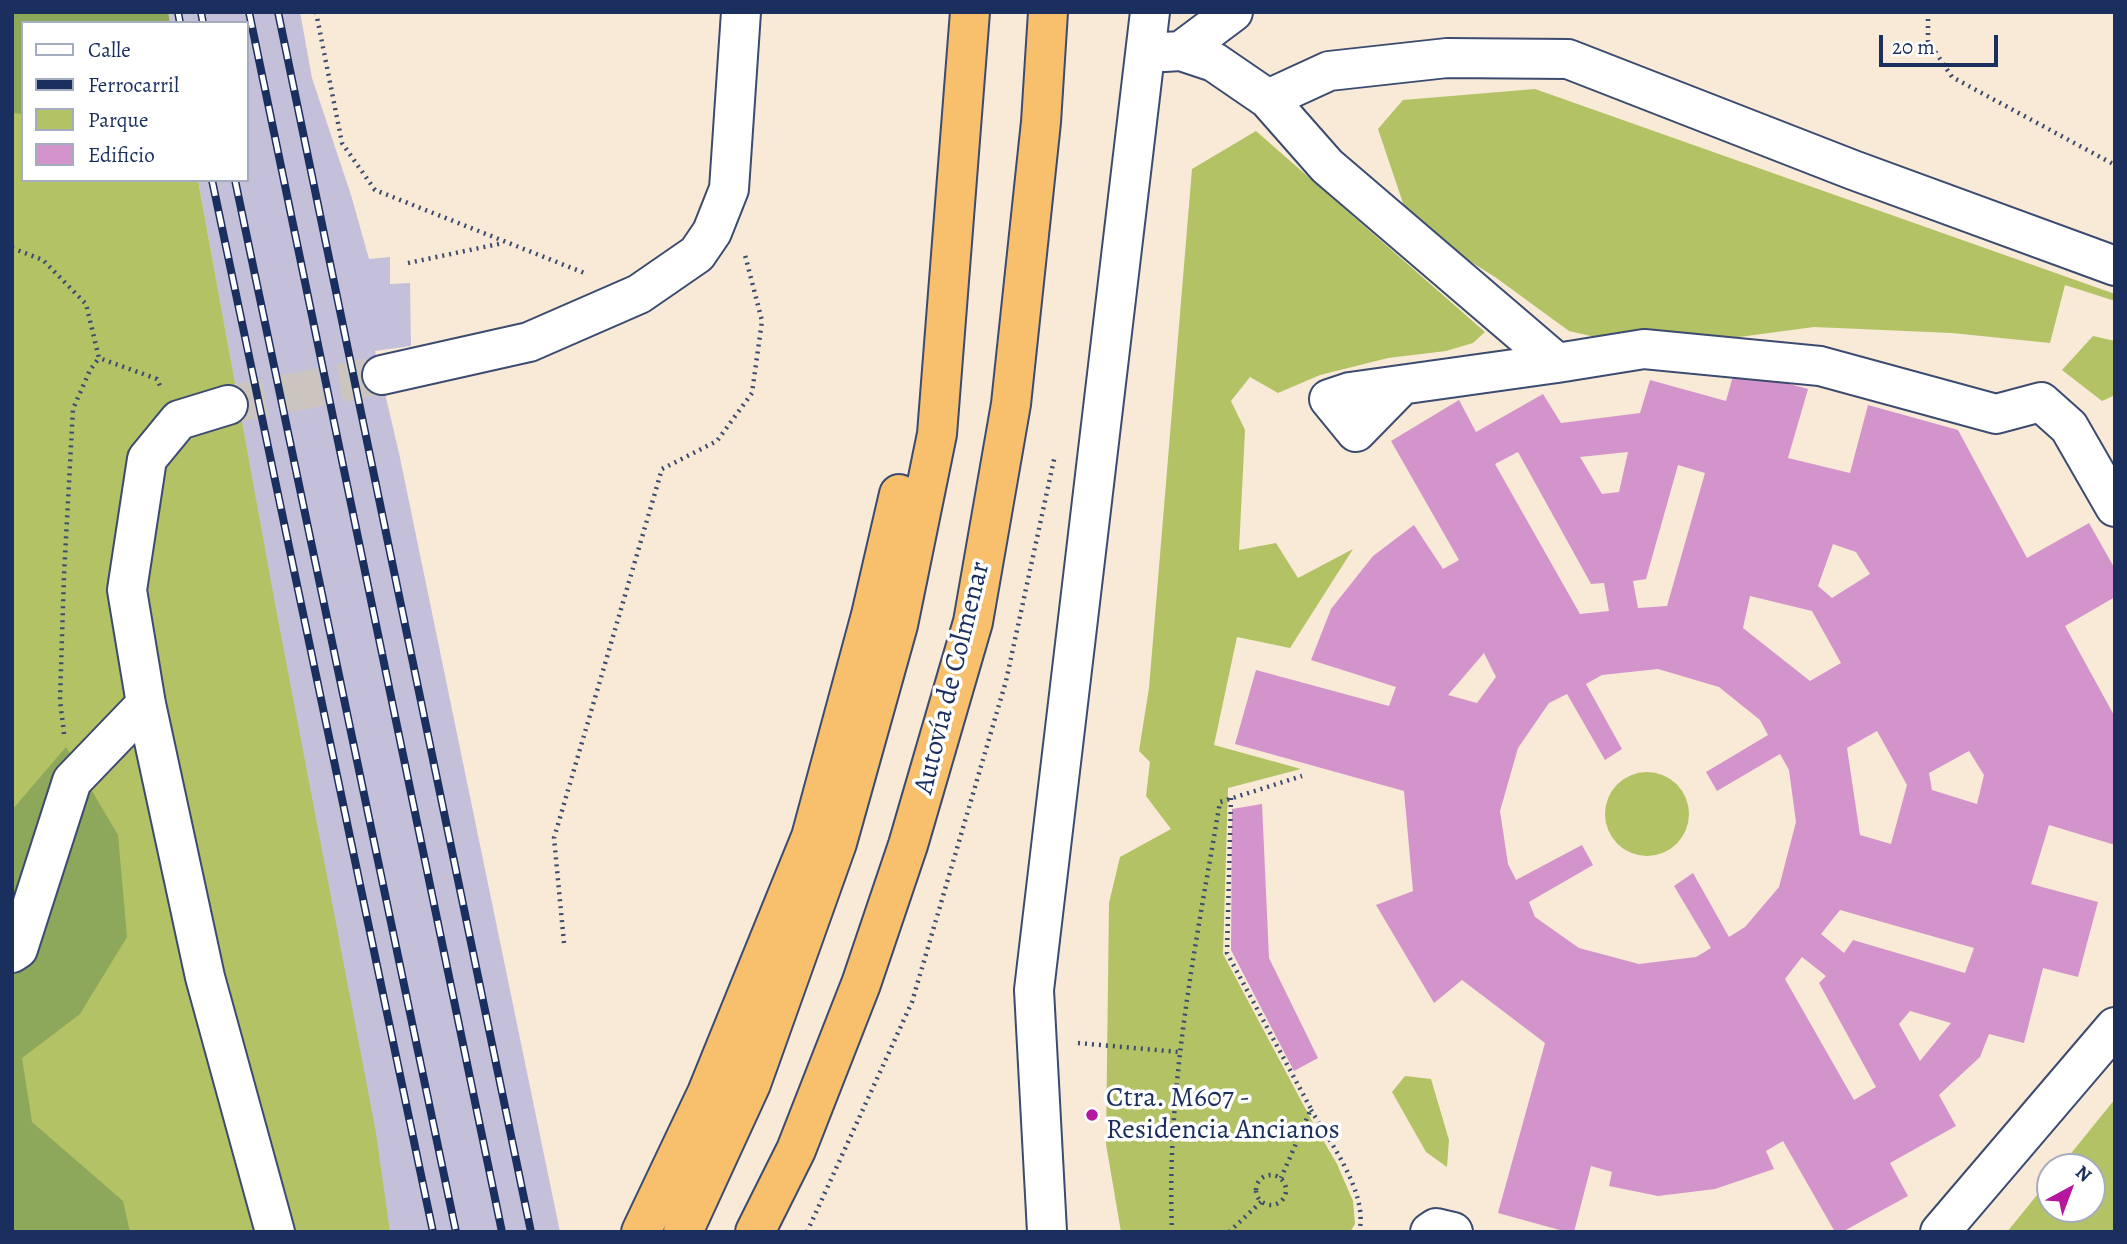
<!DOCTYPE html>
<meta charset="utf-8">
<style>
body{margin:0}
#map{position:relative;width:2127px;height:1244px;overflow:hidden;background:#f8ead7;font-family:Alegreya,serif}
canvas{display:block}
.frame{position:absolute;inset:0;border:14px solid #1b2f5e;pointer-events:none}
.legend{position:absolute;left:21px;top:21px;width:228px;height:161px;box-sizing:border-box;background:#fff;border:2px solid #a4acbf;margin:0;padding:9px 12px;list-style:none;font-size:21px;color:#1b2f5e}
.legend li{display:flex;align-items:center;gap:14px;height:35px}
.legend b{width:35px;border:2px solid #a4acbf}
.north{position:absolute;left:2036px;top:1153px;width:70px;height:70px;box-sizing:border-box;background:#fff;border:2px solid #a4acbf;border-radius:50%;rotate:41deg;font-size:19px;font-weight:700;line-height:28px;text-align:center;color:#1b2f5e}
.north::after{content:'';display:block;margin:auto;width:24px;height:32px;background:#b5179e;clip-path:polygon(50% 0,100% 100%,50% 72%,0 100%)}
.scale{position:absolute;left:1879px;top:35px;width:119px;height:32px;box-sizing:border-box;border:4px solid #1b2f5e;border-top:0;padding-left:9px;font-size:21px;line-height:24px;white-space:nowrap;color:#1b2f5e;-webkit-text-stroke:5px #fff;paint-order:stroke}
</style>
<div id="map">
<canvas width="2127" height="1244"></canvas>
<div class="frame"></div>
<ul class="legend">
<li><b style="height:9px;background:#fff"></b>Calle</li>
<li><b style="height:9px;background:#1b2f5e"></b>Ferrocarril</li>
<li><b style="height:19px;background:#b2c265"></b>Parque</li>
<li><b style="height:19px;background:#d394cb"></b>Edificio</li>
</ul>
<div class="north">N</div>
<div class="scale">20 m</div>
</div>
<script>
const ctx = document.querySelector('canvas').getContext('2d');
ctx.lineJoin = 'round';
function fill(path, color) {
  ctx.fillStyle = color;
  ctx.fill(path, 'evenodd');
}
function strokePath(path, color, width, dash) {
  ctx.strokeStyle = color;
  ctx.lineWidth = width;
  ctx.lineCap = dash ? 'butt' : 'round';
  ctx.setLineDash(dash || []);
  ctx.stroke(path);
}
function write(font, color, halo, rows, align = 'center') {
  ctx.font = font + ' Alegreya,serif';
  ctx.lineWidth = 7;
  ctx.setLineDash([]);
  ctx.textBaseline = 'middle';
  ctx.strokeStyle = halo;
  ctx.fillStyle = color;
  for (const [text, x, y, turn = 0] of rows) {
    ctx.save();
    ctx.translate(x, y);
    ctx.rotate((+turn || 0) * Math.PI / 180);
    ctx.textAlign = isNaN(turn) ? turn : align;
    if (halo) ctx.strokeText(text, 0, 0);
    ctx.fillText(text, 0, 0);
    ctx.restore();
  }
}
fill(new Path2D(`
 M168,12H300L312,78L351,195L369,259L390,257V284L410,283L411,346L375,351L399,453L560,1232H388L198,180H247V23H170Z`), '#c5c0da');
fill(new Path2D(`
 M12,12H168L170,23H23V180H198L276,609L376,1133L390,1232H12Z
 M1535,89L2115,294V301L2065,285L2050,343L1952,333L1814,327L1739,337L1617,342L1569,331L1495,277L1449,248L1405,209L1378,129L1403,100Z
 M1256,131L1485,332L1473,343L1446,351L1388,358L1320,375L1278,393L1250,377L1231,401L1245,430L1239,550L1276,543L1298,578L1353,549L1290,648L1237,637L1214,745L1301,769L1228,788L1223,954L1312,1121L1337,1164L1353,1201L1355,1224L1350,1232H1121L1106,1144L1109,903L1120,857L1171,829L1146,796L1150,762L1139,751L1149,688L1192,169Z
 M2093,336L2115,341V395L2102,401L2062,370Z
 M1605 814a42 42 0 1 1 84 0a42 42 0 1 1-84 0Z
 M1405,1076L1431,1079L1449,1140L1447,1167L1426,1152L1392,1092Z
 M2115,1099V1232H2007L2050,1179V1209H2092V1167H2060Z`), '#b2c265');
fill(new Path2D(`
 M12,12H168L170,23H23V114L12,113Z
 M66,747L118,835L127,937L80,1014L22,1058L32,1122L123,1201L130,1232H12V810Z`), '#8da85a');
fill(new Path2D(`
 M1735,369L1808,389L1788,458L1850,473L1868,405L1958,430L2027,558L2089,523L2115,569V597L2065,626L2115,717V845L2049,825L2031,884L2098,902L2078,977L2043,968L2024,1043L1989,1034L1980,1057L1939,1095L1956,1126L1890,1163L1908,1196L1842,1232H1835L1783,1141L1766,1151L1774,1169L1715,1189L1658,1196L1609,1186L1612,1172L1591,1166L1574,1232H1567L1498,1213L1545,1043L1462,980L1434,1003L1376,905L1413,891L1404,791L1235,744L1256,670L1389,706L1396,687L1311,660L1331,609L1373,556L1414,525L1443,569L1459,560L1391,441L1459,400L1476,432L1543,394L1561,423L1640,413L1650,380L1726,401ZM1518,452L1591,584L1604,583L1609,611L1580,614L1495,464ZM1628,452L1619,492L1602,494L1580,457ZM1678,465L1705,473L1667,606L1638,608L1633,581L1646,579ZM1833,544L1856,552L1870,574L1832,598L1818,586ZM1750,596L1812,611L1841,663L1810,681L1743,628ZM1484,653L1496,677L1477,703L1448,695ZM1658,669L1719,687L1760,720L1768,735L1706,772L1717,791L1780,754L1789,770L1796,822L1779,887L1745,927L1729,937L1693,873L1674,886L1711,948L1696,957L1639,964L1579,948L1535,917L1529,902L1593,865L1582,845L1516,880L1508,864L1500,811L1518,748L1549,703L1567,694L1605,760L1622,749L1586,684L1602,675ZM1877,731L1907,785L1891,844L1860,835L1847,748ZM1969,751L1984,775L1977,804L1932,790L1929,773ZM1840,910L1974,948L1965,973L1853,940L1844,953L1821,934ZM1802,957L1826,976L1819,983L1876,1087L1854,1100L1785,979ZM1910,1011L1951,1023L1920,1061L1899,1024Z
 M1262,804L1269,958L1318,1058L1294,1071L1231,950L1232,809Z`), '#d394cb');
strokePath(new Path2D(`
 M228,405L382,375`), '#ccc5bf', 38, [38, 19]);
const minor = new Path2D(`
 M1181,51L1214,62L1268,99L1329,71L1447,58L1568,59L1853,170L2115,266
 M1164,52L1181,51L1233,12
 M1268,99L1327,166L1557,363L1644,349L1820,366L1996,414L2041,402L2069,427L2115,507
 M382,375L529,342L639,294L697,254L712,232L729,189L741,12
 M1401,386L1356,432L1329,399L1350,392L1557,363
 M228,405L179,420L147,459L127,590L146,704L205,977L275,1232
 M12,953L18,949L72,781L146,704
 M1047,1232L1034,990L1150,12
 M1430,1232L1436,1228L1453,1232
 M1940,1232L2115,1027`);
const highway = new Path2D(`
 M641,1232L707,1093L811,837L871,615L899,494
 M683,1232L751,1084L837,843L898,625L937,434L970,12
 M755,1232L796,1150L861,984L908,845L973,622L1011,404L1041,122L1048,12`);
strokePath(minor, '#3c4b70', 42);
strokePath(highway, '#3c4b70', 42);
strokePath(new Path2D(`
 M316,12L342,143L375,190L587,274
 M1928,12V41L1952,77L2115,165
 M12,248L43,260L86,304L99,358L157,379L160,386
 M408,263L503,243
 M64,734L60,700L64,575L73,409L90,370L99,358
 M1231,798L1227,953L1311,1109L1281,1178
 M564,943L554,838L662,469L717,441L752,393L762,321L745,255
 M1078,1043L1179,1052
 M1311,1110C1330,1142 1369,1194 1359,1232
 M1256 1190a15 15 0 1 1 30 0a15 15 0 1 1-30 0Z
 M807,1232L912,1002L1006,681L1055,455
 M1172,1232C1166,1087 1196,944 1220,802L1302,776
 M1229,1232L1261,1202`), '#3c4b70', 4.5, [2, 5]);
strokePath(minor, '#fff', 38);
strokePath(highway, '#f8bf6c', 38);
const rail = new Path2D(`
 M178,12L180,23
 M201,12L203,23
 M249,12L502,1232
 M278,12L531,1232
 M212,180L433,1232
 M235,180L456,1232`);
strokePath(rail, '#1b2f5e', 8);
strokePath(rail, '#fff', 5, [16]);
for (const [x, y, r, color] of [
 [1092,1115,7,"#b5179e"]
]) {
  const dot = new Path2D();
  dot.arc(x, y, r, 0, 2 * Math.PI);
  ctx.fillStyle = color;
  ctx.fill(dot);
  strokePath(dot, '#fff', 2.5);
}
write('28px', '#1b2f5e', '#fff', [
 ["Autovía de Colmenar",953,678,-76]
]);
write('28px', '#1b2f5e', '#fff', [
 ["Ctra. M607 -",1106,1099],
 ["Residencia Ancianos",1106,1131]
], 'left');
</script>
